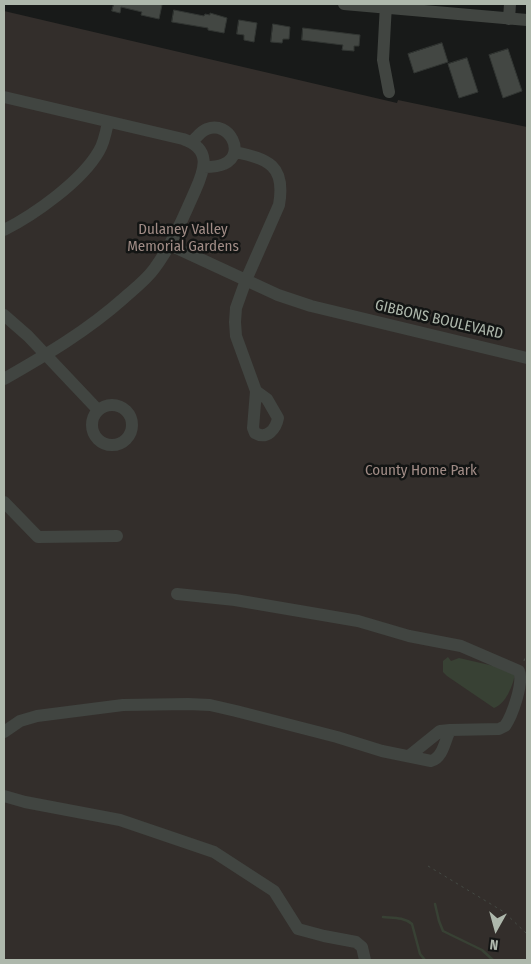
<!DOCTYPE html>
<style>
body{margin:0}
#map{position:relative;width:531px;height:964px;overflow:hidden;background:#181a19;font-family:"Fira Sans Condensed",sans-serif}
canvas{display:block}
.frame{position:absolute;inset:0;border:5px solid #aeb8ac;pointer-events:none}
.north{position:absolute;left:471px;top:904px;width:50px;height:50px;-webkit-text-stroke:4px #131514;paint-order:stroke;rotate:187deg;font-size:14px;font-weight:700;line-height:20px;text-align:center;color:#aeb8ac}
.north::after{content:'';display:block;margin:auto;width:18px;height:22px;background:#aeb8ac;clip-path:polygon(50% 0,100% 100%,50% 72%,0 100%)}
</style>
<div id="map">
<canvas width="531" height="964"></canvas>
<div class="frame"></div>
<div class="north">N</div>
</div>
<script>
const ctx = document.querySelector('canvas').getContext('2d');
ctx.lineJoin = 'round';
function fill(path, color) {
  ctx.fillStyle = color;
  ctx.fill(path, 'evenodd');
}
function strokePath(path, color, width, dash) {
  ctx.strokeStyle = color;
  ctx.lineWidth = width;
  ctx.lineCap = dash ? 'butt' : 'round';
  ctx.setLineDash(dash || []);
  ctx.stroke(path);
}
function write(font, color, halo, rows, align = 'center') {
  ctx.font = font + ' "Fira Sans Condensed",sans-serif';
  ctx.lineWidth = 5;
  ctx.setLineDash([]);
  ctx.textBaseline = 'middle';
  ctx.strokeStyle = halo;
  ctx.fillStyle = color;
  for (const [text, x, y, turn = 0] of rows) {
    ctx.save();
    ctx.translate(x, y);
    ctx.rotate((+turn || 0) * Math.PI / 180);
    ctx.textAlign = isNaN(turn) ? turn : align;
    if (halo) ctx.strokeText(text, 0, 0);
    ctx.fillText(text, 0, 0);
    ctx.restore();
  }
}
fill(new Path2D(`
 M4,11L397,103L398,100L527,127V960H4Z`), '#332e2b');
fill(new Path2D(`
 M448,657L451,661L459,658L507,669L515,674C513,685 506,704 494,708L447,676L443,672V661Z`), '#384134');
strokePath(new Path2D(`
 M435,904L439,921L443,931L482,950L493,960
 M383,917C393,918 404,917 412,924L420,954L425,960`), '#384134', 2.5);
const building = new Path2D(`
 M114,4H158L162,5L159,19L141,15L142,12L121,7L120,13L112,11Z
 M174,10L204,16L205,14L210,15V13L227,18L224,33L208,30V28L172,22Z
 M239,20L257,23L254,42L244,40V35L237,34Z
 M273,24L290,27L289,39H283L282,43L271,42Z
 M303,28L360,35L359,46H354V51L342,50L343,45L302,40Z
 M442,43L448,62L414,73L408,54Z
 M508,49L522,91L503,98L489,55Z
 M467,58L478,92L459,98L448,64Z`);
fill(building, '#434743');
strokePath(building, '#323633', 1);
strokePath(new Path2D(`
 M524,661L525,657
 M428,866L504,912L527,934`), '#444a44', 1, [2.5, 4]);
strokePath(new Path2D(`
 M344,4L527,20
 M386,4L383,60L389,92
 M509,19L510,4
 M4,97L183,139C212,149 205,169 195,191C183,218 172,245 154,269C146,280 134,289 124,298C87,331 46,355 4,379
 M192,142C197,137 201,131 207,129C229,120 247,154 224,164C218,167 210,167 204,167
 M235,152C268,159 286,165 279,205L246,280L236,308L235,322L236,336L256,391L267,399L278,418C276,429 267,440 255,433L253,428L256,391
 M4,230C34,215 82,181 99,151C104,143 106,132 108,122
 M170,245L278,295L311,306L527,358
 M4,315L28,336L98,410
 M92 425a20 20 0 1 1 40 0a20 20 0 1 1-40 0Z
 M4,502L38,537L117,536
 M4,732L20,721L37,716L123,705L188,704L210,705L236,711L337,737L382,751L431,761C443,758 445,740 450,730L499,729L505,726C512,716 524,683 519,671L461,646L409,636L358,621L235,600L177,594
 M409,756L440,731L450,730
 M4,796L25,802L120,820L214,852L274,891L298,929L324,936L356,942L362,947L365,960`), '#414541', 12);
write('15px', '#a18c86', '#131514', [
 ["Dulaney Valley",183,230],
 ["Memorial Gardens",183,247],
 ["County Home Park",421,471]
]);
write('15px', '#aeb8ac', '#131514', [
 ["GIBBONS BOULEVARD",439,320,13]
]);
</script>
